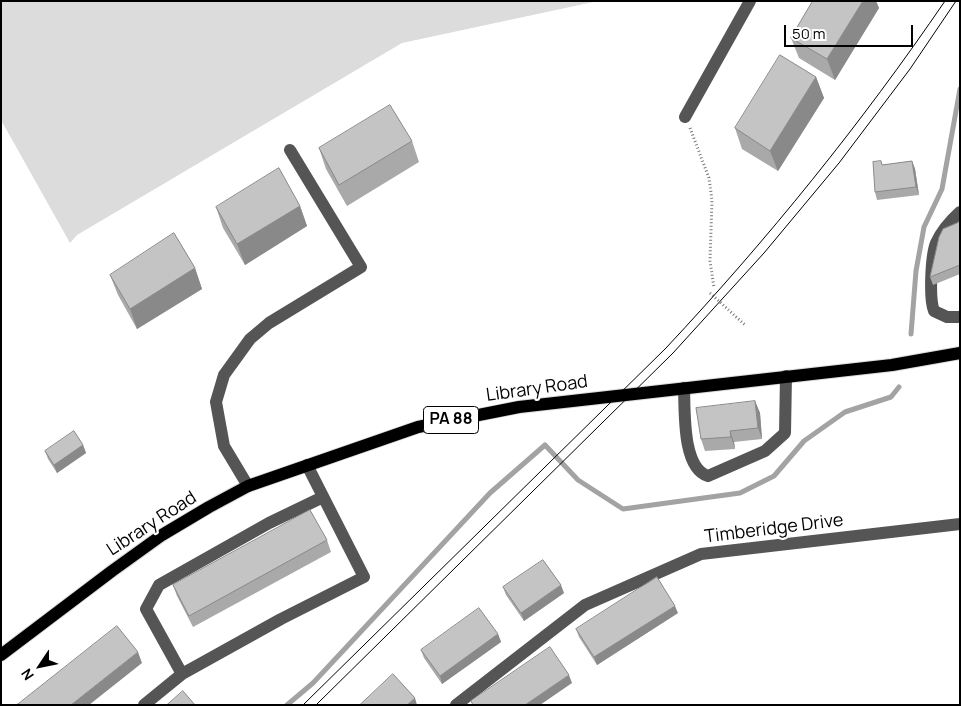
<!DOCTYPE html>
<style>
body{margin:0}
#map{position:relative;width:961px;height:706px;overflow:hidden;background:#fff;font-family:Manrope,sans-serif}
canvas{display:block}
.frame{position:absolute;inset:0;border:2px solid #000;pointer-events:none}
.north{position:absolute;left:15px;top:641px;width:50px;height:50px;-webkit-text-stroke:4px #fff;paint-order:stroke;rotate:236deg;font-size:14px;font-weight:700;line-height:20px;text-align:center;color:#000}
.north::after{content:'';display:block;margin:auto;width:18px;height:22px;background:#000;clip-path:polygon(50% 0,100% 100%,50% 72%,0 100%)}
.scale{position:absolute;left:784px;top:25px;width:129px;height:22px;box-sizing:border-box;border:2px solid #000;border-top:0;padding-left:6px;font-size:15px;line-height:18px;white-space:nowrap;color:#000;-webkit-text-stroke:4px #fff;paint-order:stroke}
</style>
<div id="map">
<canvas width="961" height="706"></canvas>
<div class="frame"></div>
<div class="north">N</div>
<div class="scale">50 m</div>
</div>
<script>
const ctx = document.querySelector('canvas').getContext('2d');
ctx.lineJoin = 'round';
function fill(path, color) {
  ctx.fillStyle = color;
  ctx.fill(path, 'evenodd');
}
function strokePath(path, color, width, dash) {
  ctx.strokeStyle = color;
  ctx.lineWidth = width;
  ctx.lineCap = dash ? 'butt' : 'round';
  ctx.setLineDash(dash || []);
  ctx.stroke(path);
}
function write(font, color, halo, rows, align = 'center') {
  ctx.font = font + ' Manrope,sans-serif';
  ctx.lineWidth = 4.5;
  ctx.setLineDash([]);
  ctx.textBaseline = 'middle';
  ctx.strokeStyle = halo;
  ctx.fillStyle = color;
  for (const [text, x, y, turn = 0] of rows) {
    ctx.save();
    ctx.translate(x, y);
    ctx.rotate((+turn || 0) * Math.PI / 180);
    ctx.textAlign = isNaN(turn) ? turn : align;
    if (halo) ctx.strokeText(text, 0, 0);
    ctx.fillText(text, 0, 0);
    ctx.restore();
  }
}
fill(new Path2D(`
 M1,1H598L402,43L77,235L70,243L1,120Z`), '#dcdcdc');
strokePath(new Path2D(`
 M911,334L916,271L924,227L942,189L960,89
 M287,705L313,683L490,493L545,445L578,480L623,509L740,493L774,476L804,441L845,412L891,397L899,387`), '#a3a3a3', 5);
const major = new Path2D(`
 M1,655L112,571L162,535L209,507L248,486L418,427L519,407L892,365L960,353`);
strokePath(major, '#dbdbdb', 14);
strokePath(new Path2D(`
 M690,128L709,178L712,200L710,261L714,288
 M710,293L745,325`), '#777', 3, [1, 2.5]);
strokePath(new Path2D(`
 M685,117L750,1
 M960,212C950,221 942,230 936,243C931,255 929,299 934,311L947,317H960
 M684,388C685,411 682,468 708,476L765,451L785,433L786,376
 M248,486L224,446L216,402L224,375L250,339L269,323L361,267L290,150
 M182,674L146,609L159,585L269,523L323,497
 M144,705L182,674L281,619L364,577L307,465
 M456,705L585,605L701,554L960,524`), '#555', 12);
strokePath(major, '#000', 12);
strokePath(new Path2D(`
 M303,705L666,348C768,239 861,124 945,1
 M316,705L673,353L764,253L839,163L910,69L956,1`), '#000', 1);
fill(new Path2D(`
 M813,1H876L879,8L835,80L799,58L791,38Z
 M816,77L824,98L778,171L742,149L735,128Z
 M412,141L419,162L347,206L326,169L319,148Z
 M912,161L915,169L919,195L877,200L875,192L882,165Z
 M300,206L307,226L245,265L223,228L216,207Z
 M960,222V274L933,285L930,277Z
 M195,268L202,289L137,329L118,295L110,275Z
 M755,401L760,413L762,439L734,442L735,449L705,451L701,439Z
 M83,445L86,453L57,473L48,459L45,451Z
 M327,540L331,552L193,627L177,596L173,585Z
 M503,587L564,593L524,621L506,595Z
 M678,613L597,665L579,637L576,629Z
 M498,634L501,642L442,684L424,658L421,650Z`), '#a9a9a9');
fill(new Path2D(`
 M863,1H876L879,8L835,80L827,59Z
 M816,77L824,98L778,171L770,151Z
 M912,161L915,169L919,195L916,187Z
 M300,206L307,226L245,265L237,244Z
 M195,268L202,289L137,329L130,309Z
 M755,401L760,413L762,439L758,428Z
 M730,431L734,442L735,449L731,437Z
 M83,445L86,453L57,473L54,465Z
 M561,585L564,593L524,621L521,613Z
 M675,606L678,613L597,665L594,657Z
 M498,634L501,642L442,684L440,676Z
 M138,652L142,663L89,705H71Z
 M569,675L572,683L540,705H525Z
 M415,698L417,705H407Z`), '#898989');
const building = new Path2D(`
 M813,1H863L827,59L791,38Z
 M780,55L816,77L770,151L735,128Z
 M390,105L412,141L339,185L319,148Z
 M881,161L882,165L912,161L916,187L875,192L873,162Z
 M279,168L300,206L237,244L216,207Z
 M960,222V265L930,277L939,237L943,229Z
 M174,233L195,268L130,309L110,275Z
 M755,401L758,428L730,431L731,437L701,439L696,408Z
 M74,431L83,445L54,465L45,451Z
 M310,510L327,540L189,616L173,585Z
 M543,560L561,585L521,613L503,587Z
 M657,577L675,606L594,657L576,629Z
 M479,608L498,634L440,676L421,650Z
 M117,626L138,652L71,705H17Z
 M550,647L569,675L525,705H473L471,701Z
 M393,674L415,698L407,705H360Z
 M183,691L195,705H167Z`);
fill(building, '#c4c4c4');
strokePath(building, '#898989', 1);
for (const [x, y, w] of [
 [451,420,55]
]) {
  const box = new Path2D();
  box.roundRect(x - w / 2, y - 13.5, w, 27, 4);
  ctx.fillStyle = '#fff';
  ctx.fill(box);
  strokePath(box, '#000', 1);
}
write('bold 16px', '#000', null, [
 ["PA 88",451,420]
]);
write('18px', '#000', '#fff', [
 ["Library Road",537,389,-8],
 ["Library Road",152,524,-33],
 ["Timberidge Drive",774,529,-7]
]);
</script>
